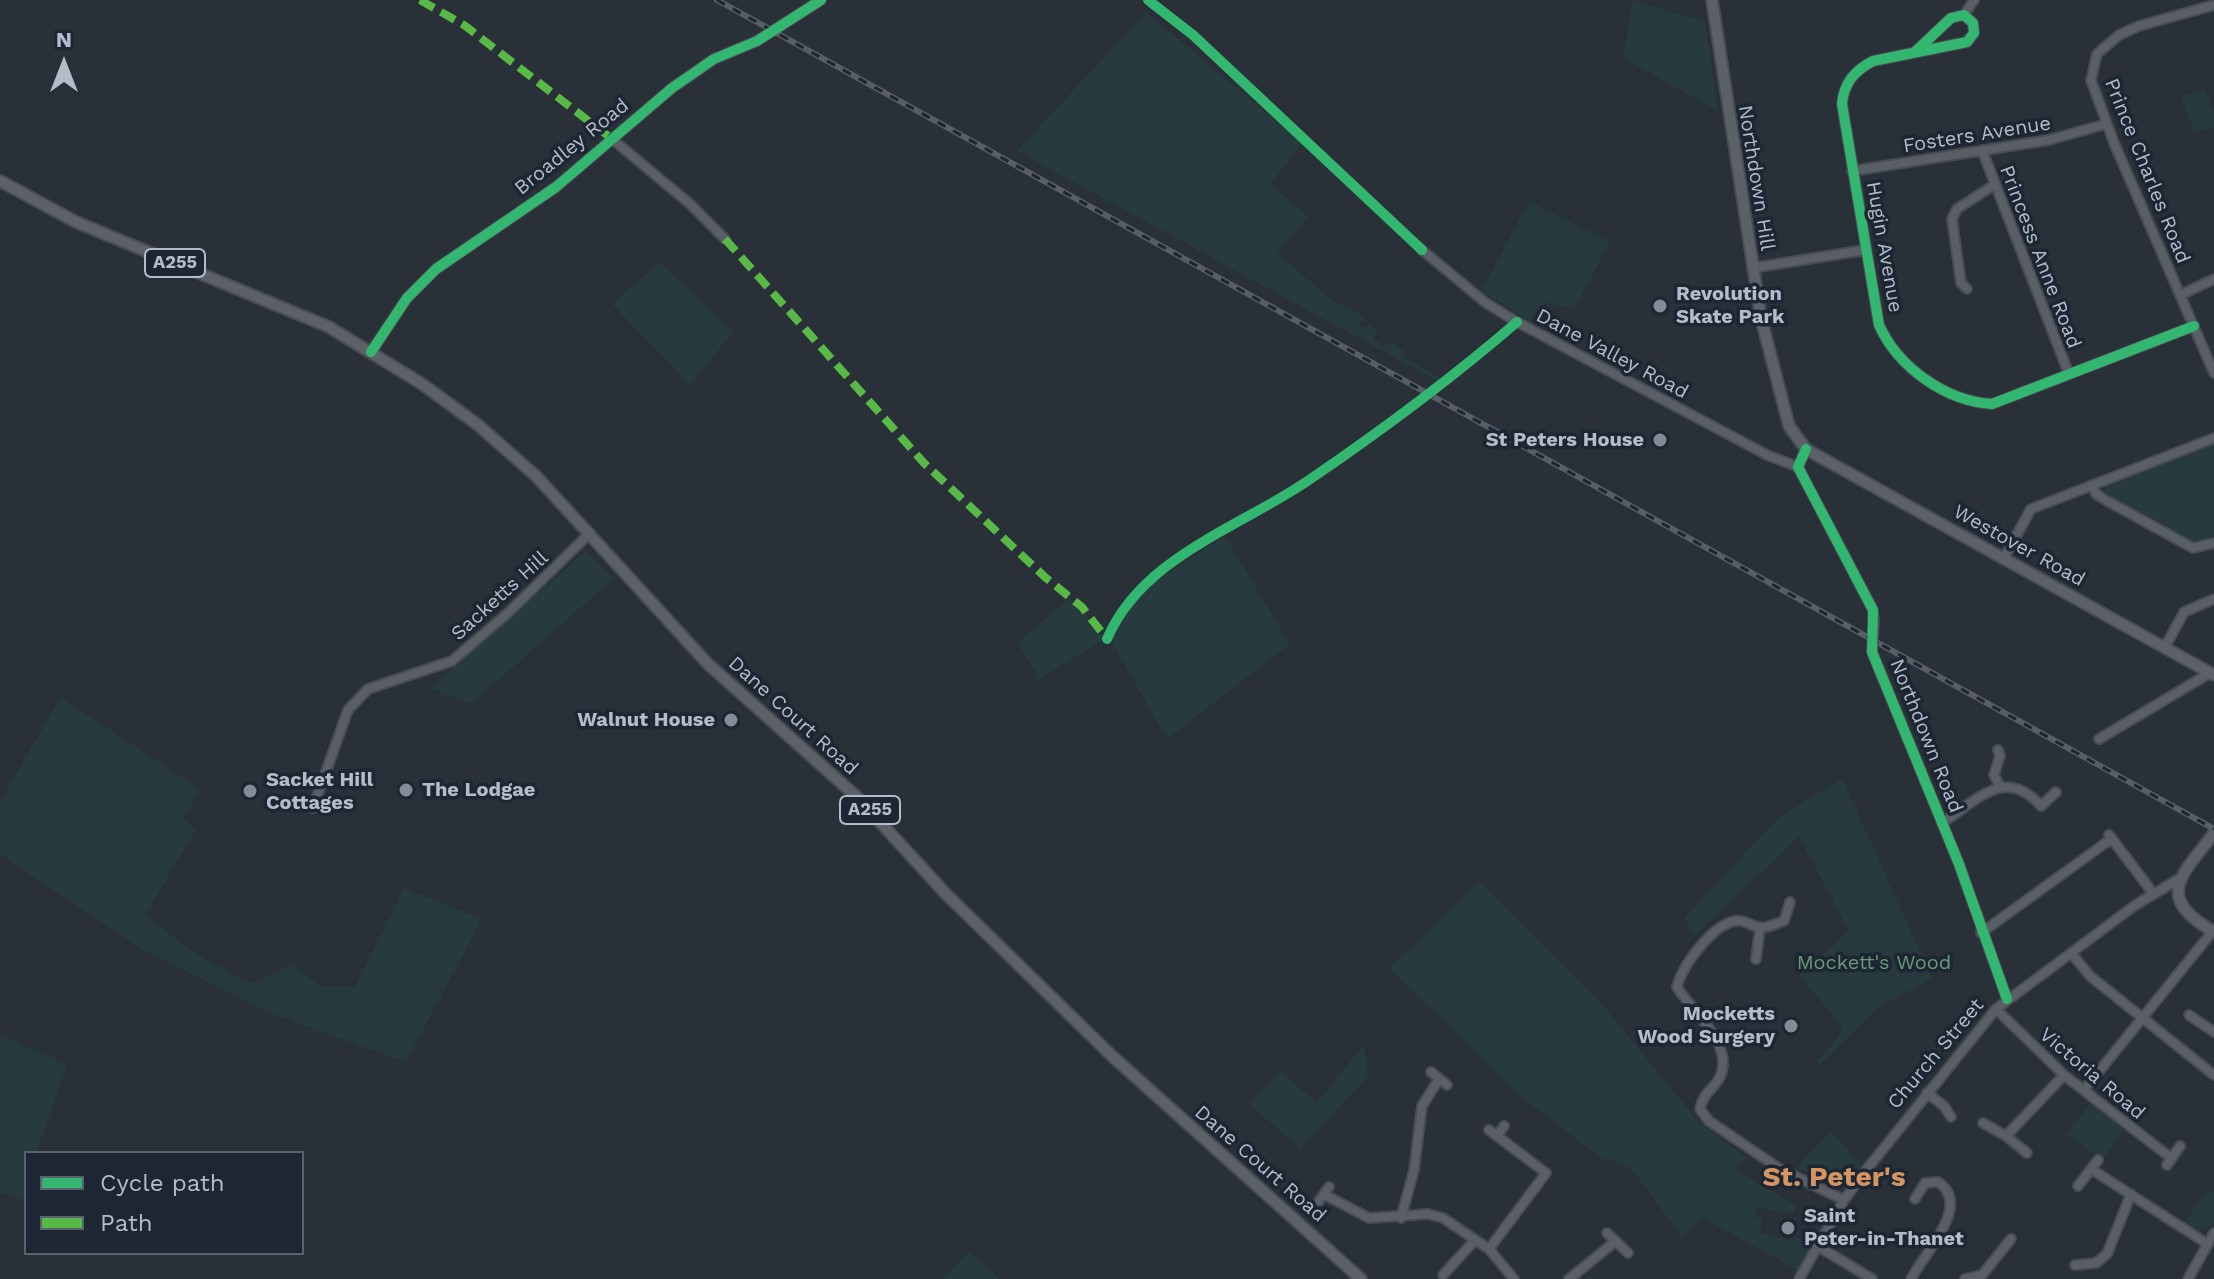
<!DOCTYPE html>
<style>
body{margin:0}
#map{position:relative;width:2214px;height:1279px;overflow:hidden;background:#2a3038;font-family:"Work Sans",sans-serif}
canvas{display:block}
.legend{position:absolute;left:24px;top:1151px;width:280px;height:104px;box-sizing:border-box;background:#1d2633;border:2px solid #59626f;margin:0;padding:10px 14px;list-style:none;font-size:24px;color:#b4bcc9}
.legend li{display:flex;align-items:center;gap:16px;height:40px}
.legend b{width:40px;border:2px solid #59626f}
.north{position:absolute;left:24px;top:24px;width:80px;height:80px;-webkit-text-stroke:6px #1d2633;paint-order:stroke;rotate:0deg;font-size:22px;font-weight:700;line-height:32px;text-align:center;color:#b4bcc9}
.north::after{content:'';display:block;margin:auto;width:28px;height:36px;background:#b4bcc9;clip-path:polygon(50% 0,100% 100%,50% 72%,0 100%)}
</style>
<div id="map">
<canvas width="2214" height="1279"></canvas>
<ul class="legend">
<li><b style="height:10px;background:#33b770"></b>Cycle path</li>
<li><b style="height:10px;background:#58b947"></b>Path</li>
</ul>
<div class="north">N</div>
</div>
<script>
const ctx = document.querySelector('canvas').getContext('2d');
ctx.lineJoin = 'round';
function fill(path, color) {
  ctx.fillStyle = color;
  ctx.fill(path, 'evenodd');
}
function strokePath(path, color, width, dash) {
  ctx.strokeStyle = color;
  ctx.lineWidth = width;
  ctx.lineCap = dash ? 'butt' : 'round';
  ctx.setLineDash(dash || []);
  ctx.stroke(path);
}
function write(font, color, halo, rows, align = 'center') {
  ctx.font = font + ' "Work Sans",sans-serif';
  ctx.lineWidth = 7;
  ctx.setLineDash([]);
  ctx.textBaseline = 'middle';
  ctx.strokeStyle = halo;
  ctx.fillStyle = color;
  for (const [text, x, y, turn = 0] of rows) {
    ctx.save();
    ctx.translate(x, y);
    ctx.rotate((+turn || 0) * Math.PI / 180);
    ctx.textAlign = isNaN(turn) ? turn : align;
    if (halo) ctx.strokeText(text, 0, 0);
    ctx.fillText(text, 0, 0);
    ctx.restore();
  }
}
fill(new Path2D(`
 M1633,0L1705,22L1718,111L1623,58Z
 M1146,12L1303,144L1270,184L1309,217L1277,253L1333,301L1365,317L1358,325L1364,328L1369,324L1377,330L1373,338L1384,346L1391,342L1405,352L1403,356L1444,380L1441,383L1017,151Z
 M2205,89L2214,112V127L2195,132L2180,96Z
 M1529,201L1610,242L1574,309L1543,302L1531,321L1481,292Z
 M660,262L733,332L690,385L612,304Z
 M2214,441V539L2196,545L2105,493L2106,483Z
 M1225,536L1290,644L1167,739L1113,644C1120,592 1186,563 1225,536Z
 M585,551L613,579L471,704L430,688Z
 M1068,599L1097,626L1105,639L1036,681L1035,670L1017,643Z
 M61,697L201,790L184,818L196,830L146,914C178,944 213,966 253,983L291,964L322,987H355L404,888L482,919L406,1062L273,1014L145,951L0,854V801Z
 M1842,778L1932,978L1878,1008L1820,1065L1817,1061L1835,1042L1843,1027L1799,975L1849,931L1799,837L1695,935L1684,918L1778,818Z
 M1479,881L1602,1004L1698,1121L1746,1157L1737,1170L1797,1206L1793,1214L1785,1211L1783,1214L1758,1207L1755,1217L1763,1219L1760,1232L1794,1242L1796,1237L1810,1241L1816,1224L1805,1221L1809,1214L1825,1225L1799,1271L1703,1218L1682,1237L1630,1167L1597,1155L1515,1092L1390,968Z
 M0,1035L67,1065L36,1153H26V1201L0,1193Z
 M1364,1044L1368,1076L1301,1149L1249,1104L1280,1071L1317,1103Z
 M2092,1101L2124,1130L2103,1159L2066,1135Z
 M1830,1131L1863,1166L1851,1180L1839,1186L1796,1168Z
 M2207,1190L2214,1193V1224L2199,1231L2185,1222Z
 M969,1251L999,1278L998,1279H943Z`), '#273a3e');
const minor = new Path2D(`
 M2214,5L2139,26L2119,35L2097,54L2091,80L2114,143L2214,373
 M1964,15L1974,0
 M1915,52L1951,18L1964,15L1973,23L1974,33L1967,42L1873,61C1854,71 1844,83 1842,104L1879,325C1898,367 1945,401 1992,404L2194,326
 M612,139L690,204L725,239
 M1982,150L2069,374
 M1852,171L2049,140L2106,124
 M1422,250L1486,303L1517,322L1767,455L1798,467
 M1752,268L1865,250
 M1967,289L1961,283L1952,219L1957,209L1994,185
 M2180,295L2214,279
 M371,352L407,298L436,269L556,187L672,88L714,59L757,41L821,0
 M1806,449L1798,467L1873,610L1874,621
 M2092,485L2096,494L2107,501L2193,548L2214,543
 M2004,558L2031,509L2214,438
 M2165,647L2184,612L2214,599
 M1872,652L1959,864L2007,999
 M2099,739L2210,673
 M1998,750L2000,756L1994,775L2001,788
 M313,808L348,710L368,689L452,661L509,612L590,533
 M1942,823C1979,799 2005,766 2041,806L2056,792
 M2109,835L2153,893
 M1790,902L1784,921C1777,923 1766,929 1759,927C1750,926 1745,919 1735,921C1712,925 1682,966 1677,987C1691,1011 1735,1044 1720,1077C1713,1090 1703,1093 1700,1109L1709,1121L1780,1169L1844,1200
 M1981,933L2111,839
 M2071,953L2090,976L2214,1075
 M1756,959L1760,928
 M1996,1009L2064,1075L2171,1158
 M2189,1015L2214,1032
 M1431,1072L1447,1085
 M2084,1090L2212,932
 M1927,1093L1944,1106L1951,1117
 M1983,1123L2006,1136
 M1497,1136L1504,1126
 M2027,1153L2006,1136L2064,1075
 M2167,1165L2180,1146
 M2091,1169L2206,1243
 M2078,1186L2098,1160
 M1325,1195L1369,1218L1428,1214L1443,1218L1489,1249L1514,1279
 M1319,1201L1329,1187
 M1401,1218L1414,1170L1422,1106L1439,1079
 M1607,1233L1628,1253
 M1819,1247L1872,1279
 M1489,1249L1546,1173L1489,1130
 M2075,1265L2096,1263L2107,1254L2131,1194
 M1443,1275L1475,1240
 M1569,1279L1616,1241
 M1799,1279L1844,1200L1867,1169L1996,1009L2134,906L2177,880
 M1911,1279C1924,1253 1973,1205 1938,1182L1925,1183L1915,1199
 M1965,1279L1982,1275L2011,1239
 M2188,1279L2214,1233`);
const major = new Path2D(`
 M1712,0L1761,318L1789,426L1806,449L1820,457L2214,675
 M0,181L76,222L329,327L422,384L478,425L537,477L708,664L858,798L946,894L1112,1056L1361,1279
 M2214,833C2183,875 2152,896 2214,932`);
strokePath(minor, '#484c53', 12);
strokePath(major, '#484c55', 14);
strokePath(minor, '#5a5e66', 8);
strokePath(major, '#5c6168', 10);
const rail = new Path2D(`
 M717,0L2214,829`);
strokePath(rail, '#595d64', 6);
strokePath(rail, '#1d2633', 3, [9]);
const minorBridge = new Path2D(`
 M1872,652L1874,621`);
strokePath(minorBridge, '#484c53', 12, []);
strokePath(minorBridge, '#5a5e66', 8);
strokePath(new Path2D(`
 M420,0L464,25L612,139
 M725,239L924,463L1046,578L1082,607L1107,639`), '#58b947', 8, [16, 8]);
strokePath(new Path2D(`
 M1148,0L1193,35L1422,250
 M1915,52L1951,18L1964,15L1973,23L1974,33L1967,42L1873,61C1854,71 1844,83 1842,104L1879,325C1898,367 1945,401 1992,404L2194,326
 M371,352L407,298L436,269L556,187L672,88L714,59L757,41L821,0
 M1806,449L1798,467L1873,610L1872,652L1959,864L2007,999
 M1107,639C1142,557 1239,528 1309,480C1381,431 1451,379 1517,322`), '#33b770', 10);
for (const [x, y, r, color] of [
 [1660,306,8,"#848b96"],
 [1660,440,8,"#848b96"],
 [731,720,8,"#848b96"],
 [406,790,8,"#848b96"],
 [250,791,8,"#848b96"],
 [1791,1026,8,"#848b96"],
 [1788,1228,8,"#848b96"]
]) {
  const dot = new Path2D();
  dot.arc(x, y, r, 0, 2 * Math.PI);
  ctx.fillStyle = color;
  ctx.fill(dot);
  strokePath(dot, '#1d2633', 3);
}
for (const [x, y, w] of [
 [175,263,60],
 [870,810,60]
]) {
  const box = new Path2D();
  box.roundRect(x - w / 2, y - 14, w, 28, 6);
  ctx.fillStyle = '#1d2633';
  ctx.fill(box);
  strokePath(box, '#b4bcc9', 2);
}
write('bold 18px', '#b4bcc9', null, [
 ["A255",175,263],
 ["A255",870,810]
]);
write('20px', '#b4bcc9', '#1d2633', [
 ["Fosters Avenue",1977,135,-9],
 ["Broadley Road",572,147,-39],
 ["Prince Charles Road",2147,171,68],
 ["Northdown Hill",1756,178,81],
 ["Hugin Avenue",1884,247,80],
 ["Princess Anne Road",2040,257,69],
 ["Dane Valley Road",1612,354,28],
 ["Westover Road",2019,546,29],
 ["Sacketts Hill",500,596,-42],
 ["Dane Court Road",793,716,42],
 ["Northdown Road",1926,736,68],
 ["Church Street",1936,1054,-50],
 ["Victoria Road",2092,1074,40],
 ["Dane Court Road",1260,1164,41]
]);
write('bold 20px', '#b4bcc9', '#1d2633', [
 ["Revolution",1676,294],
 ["Skate Park",1676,317],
 ["St Peters House",1644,440,"right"],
 ["Walnut House",715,720,"right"],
 ["Sacket Hill",266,780],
 ["Cottages",266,803],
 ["The Lodgae",422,790],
 ["Mocketts",1775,1014,"right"],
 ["Wood Surgery",1775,1037,"right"],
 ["Saint",1804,1216],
 ["Peter-in-Thanet",1804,1239]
], 'left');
write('20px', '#6b9a76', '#1d2633', [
 ["Mockett's Wood",1874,963]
]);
write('bold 28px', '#d59563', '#1d2633', [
 ["St. Peter's",1834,1178]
]);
</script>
